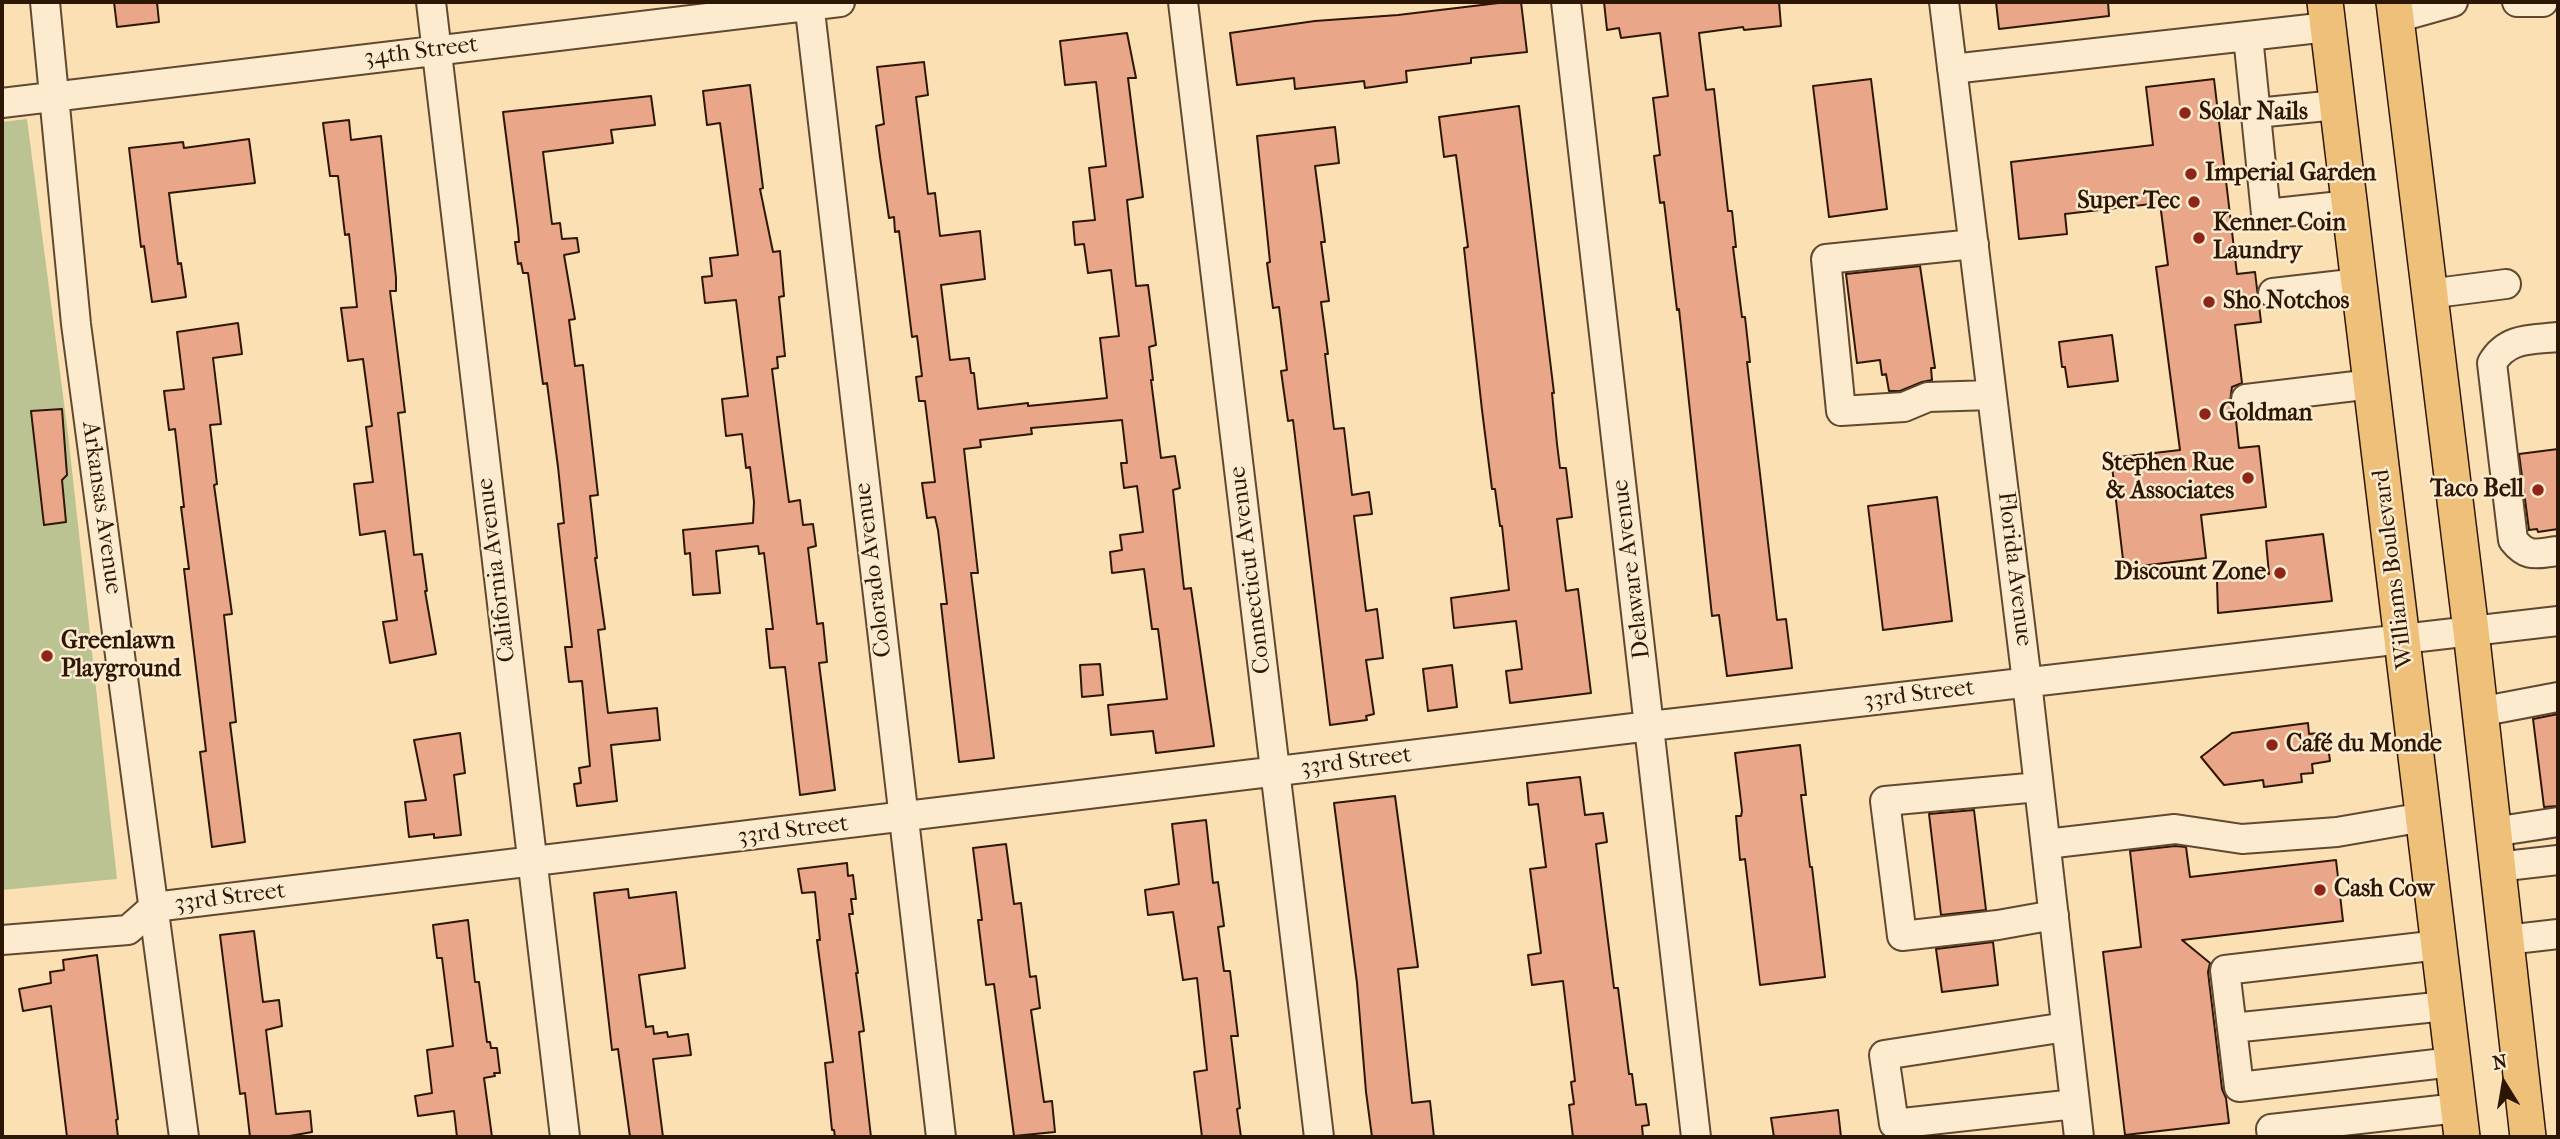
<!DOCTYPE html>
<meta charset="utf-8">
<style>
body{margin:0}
#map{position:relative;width:2560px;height:1139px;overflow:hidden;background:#fbe0b4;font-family:"IM FELL French Canon",serif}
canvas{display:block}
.frame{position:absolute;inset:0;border:4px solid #2e1604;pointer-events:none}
.north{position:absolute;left:2469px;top:1048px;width:70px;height:70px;-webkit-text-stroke:5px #fcebce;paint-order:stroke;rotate:349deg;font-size:19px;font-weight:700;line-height:28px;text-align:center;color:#2e1604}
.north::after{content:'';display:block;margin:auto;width:24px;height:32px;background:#2e1604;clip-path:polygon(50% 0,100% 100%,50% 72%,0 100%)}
</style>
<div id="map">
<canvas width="2560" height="1139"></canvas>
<div class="frame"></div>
<div class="north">N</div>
</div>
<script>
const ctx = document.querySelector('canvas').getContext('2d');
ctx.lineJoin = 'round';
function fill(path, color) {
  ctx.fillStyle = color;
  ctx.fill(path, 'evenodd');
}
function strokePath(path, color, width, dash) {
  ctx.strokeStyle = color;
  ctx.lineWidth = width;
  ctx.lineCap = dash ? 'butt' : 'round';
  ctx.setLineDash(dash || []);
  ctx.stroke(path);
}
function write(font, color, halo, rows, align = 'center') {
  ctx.font = font + ' "IM FELL French Canon",serif';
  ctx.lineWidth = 5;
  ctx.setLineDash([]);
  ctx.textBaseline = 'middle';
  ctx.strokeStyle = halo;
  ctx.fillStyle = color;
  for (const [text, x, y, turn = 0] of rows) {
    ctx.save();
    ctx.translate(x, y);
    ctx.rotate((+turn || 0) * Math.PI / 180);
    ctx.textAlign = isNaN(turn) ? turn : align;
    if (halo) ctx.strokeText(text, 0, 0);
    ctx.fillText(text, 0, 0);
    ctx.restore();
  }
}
fill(new Path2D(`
 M27,119L68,434L117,879L2,890V122Z`), '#bac391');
const building = new Path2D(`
 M114,2H157L159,22L117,27Z
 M1507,2H1521L1527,52L1471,58V63L1406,71L1407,82L1365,88L1364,81L1295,89L1294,78L1237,85L1230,33L1315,21L1398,15Z
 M1604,2H1779L1781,26L1744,30L1743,27L1699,33L1706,90L1714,89L1728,211H1732L1736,247H1733L1742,317H1745L1750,362H1747L1777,620L1786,619L1792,668L1727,676L1719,615L1712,616L1679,309L1677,310L1664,202L1660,203L1654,156L1660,155L1653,98L1668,96L1660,33L1621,38L1619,28L1607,30Z
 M1996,2H2108L2109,16L1999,29Z
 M1127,33L1136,78H1128L1143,197L1127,200L1136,286L1148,285L1156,345L1149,347L1153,380H1151L1161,458L1175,456L1180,488L1173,490L1184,589L1191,588L1214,746L1156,753L1153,731L1111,735L1108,705L1167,699L1158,629H1152L1144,569L1112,573L1110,552L1122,550L1120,535L1143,532L1137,486L1124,488L1121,463H1127L1122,420L1031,428L1032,434L980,440L981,447L964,449L978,573H971L994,758L959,762L941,604H947L938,530L935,517L927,518L922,483L935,482L925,401H919L916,377L922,376L917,336L912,337L899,231L895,232L894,217L889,218L880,157L876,126L884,124L877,67L924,62L928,95L916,97L928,194L935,193L940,236L980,231L985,279L941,285L950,360L969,358L971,373H974L978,409L1028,403V406L1107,398L1100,338L1119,336L1111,270L1088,273L1084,244L1075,245L1073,222L1095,220L1089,168L1106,166L1096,82L1065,85L1060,41Z
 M1871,79L1887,209L1829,217L1813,86Z
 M2214,79L2237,274L2255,272L2261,322L2235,325L2242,383L2232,387L2230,402L2235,411L2239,448L2259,446L2266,507L2201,515L2206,558L2124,568L2111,458L2180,450L2156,267L2168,265L2160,203L2065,214L2067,234L2019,239L2011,162L2153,145L2146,87Z
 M750,85L763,188L760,189L773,252L780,251L784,296L779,297L785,356L777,357L778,368L772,369L782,449L789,502L800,500L803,525L813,524L816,546L808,548L817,624L823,623L827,662L819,663L835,790L800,795L785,667L770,668L766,629H773L764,553L759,554L758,546L716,551L720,593L693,595L690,553L685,554L683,530L753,523L754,502L750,467L746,468L742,434L726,436L722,399L748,396L736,300L705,303L702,277L712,276L710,258L738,255L720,123L707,125L703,91Z
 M651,96L655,125L611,130L613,143L543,152L552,224L560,223L562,239L577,238L579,252L564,255L575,319L569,320L575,366L583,365L598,495L590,496L597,558H595L605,629L598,630L608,713L657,708L660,740L611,745L617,801L577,806L574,784L581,783L579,768L590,766L582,681L569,682L565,647H572L558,524L564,523L558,467L547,383L543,384L528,273H523L521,263L518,264L515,242H519L518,229L503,112Z
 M1519,106L1554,393H1552L1557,444L1560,468H1566L1572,517L1557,519L1566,591L1578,589L1591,693L1510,703L1506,671L1522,669L1516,621L1454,628L1451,598L1509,590L1502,526H1500L1495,489H1492L1482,410L1464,248L1468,247L1456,155L1444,157L1439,117Z
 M349,120L351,140L381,136L396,278V291H390L405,412L398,413L405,473L414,555L422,554L427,591H425L436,654L390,663L383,622L397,620L385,531L360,535L354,484L373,482L366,427L372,426L363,359L348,361L341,308L357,307L349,234L345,235L338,176H330L323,123Z
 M1335,127L1339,163L1315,166L1325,242H1321L1329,301L1321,302L1328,354H1325L1334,429L1344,428L1352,495L1369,492L1372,514L1354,516L1366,611L1377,609L1383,658L1366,660L1374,714L1366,716L1367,720L1330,725L1293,420L1288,421L1281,371L1287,370L1279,307L1273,308L1267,263L1270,262L1257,136Z
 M249,139L255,183L169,193L178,264L181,263L186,297L152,302L144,246L141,247L129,148L183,142L184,148Z
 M1920,266L1935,368H1931L1932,380L1922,382L1900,391H1889L1886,374L1882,375L1880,360L1857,363L1846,274Z
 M238,323L242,354L213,358L221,424L210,425L217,484L214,485L232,614L224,615L236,722L230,723L245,842L212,847L200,752L206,751L184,569H189L181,507H184L175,429L169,430L164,391L184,389L177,332Z
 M2112,335L2118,381L2068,387L2065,367H2062L2059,342Z
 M62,409L67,475L62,480L66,522L44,525L31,411Z
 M2558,449V529L2538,532L2537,529L2529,530L2519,454Z
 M1937,497L1952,621L1883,630L1868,506Z
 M2323,534L2332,601L2218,613L2217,580L2269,574L2266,541Z
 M1100,664L1103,695L1082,697L1080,665Z
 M1452,665L1457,707L1428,711L1423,669Z
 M2558,714V806L2544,807L2533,719Z
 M2308,723L2309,734L2326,732L2330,761L2312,764L2313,773L2301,774L2302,782L2264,787L2263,780L2224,785L2201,757L2232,733Z
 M460,733L465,773L454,775L461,835L434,838V834L409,837L405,802L426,800L414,740Z
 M1800,745L1806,795H1801L1810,867H1812L1825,977L1760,985L1745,859L1740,860L1736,816H1741L1742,811L1735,753Z
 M1580,777L1585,815L1603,813L1607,842L1596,844L1604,909L1614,988H1618L1629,1074H1632L1636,1105L1646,1104L1649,1125L1642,1126L1643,1137H1573L1569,1105L1574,1104L1571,1082L1575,1081L1563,981L1532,985L1528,955L1541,953L1530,869L1546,867L1538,804L1529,805L1527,783Z
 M1395,796L1418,967L1398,969L1412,1103L1430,1101L1434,1137H1372L1366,1092L1357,983L1334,803Z
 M1974,810L1986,910L1941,915L1929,814Z
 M1206,820L1213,883L1218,882L1224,926L1218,927L1224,971H1230L1238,1036H1231L1240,1108L1237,1109L1241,1137H1202L1194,1072L1207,1070L1197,978L1183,980L1173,912L1148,915L1145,890L1179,884L1172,824Z
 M1006,844L1014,904L1021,903L1030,977L1036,976L1040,1008L1031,1010L1044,1102L1052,1101L1055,1132L1014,1136L994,984L986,985L978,920H982L973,848Z
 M2175,846L2186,847L2190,877L2336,860L2343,921L2182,940L2210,963L2208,972L2222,1089L2226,1098L2229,1123L2125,1135L2103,952L2141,947L2130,851Z
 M847,863L848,876L853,875L856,899H851L853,914H849L858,973H856L864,1031L859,1032L871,1137H835L834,1130H832L825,1063L833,1062L817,940H820L815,892L802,893L798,869Z
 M628,889L629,898L676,892L685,968L639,975L646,1027L653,1026L654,1034L667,1032L668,1037L688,1034L691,1055L653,1059L663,1137H630L618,1049L612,1050L594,893Z
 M468,920L475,982H479L487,1042H490L491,1048H497L500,1073H494L495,1076L484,1078L492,1137H457L454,1111L418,1116L415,1096L432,1093L427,1050L453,1046L442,958H437L433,925Z
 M254,931L263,1002L279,1000L282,1026L266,1030L276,1114L310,1111L312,1132L284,1137H250L245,1093L240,1094L220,935Z
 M1993,942L1998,985L1942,992L1936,949Z
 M97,955L118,1119L116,1120L118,1137H67L51,1006L23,1011L19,989L51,983L50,972L64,970L63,960Z
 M1838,1110L1841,1137H1774L1771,1118Z`);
fill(building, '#e9a688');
strokePath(building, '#2e1604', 2);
const minor = new Path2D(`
 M45,2L76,324L184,1137
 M431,2L565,1137
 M809,2L941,1137
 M1183,2L1319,1137
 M1566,2L1696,1137
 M1944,2L2027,682L2079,1137
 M2517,2H2543
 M2396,18L2453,2
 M2248,36L2266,214L2350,205
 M1952,69L2328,27
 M2,103L840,2
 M2256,113L2337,105
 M1974,244L1826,259L1841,411L1904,407L1928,397L1992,395
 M2273,293L2359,283
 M2428,294L2506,284
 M2558,337C2531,340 2507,337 2492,363L2513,540C2528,559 2537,553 2558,551
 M2246,399L2372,384
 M2479,712L2558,697
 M2039,787L1885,801L1902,936L1998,925L2054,915
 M2493,832L2558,822
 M2046,844L2175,829L2242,839L2337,832L2424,817
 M2497,867L2558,860
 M2,940L128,930L154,907L1650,726L2558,621
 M2506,940L2558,934
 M2439,945L2225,970L2239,1087L2453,1062
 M2066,1027L1884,1055L1894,1124L2075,1104
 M2232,1028L2446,1006
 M2272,1137L2271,1129L2458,1108`);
const major = new Path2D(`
 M2325,2L2462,1137
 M2394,2L2471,631L2528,1137`);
strokePath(minor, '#614830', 32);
strokePath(major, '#2e1604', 38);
strokePath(minor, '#fcebce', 28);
strokePath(major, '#eec07a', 35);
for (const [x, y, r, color] of [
 [2185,113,7,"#8f2418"],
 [2191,174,7,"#8f2418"],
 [2194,202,7,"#8f2418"],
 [2199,238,7,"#8f2418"],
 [2209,302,7,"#8f2418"],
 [2205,414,7,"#8f2418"],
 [2248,478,7,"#8f2418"],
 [2538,490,7,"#8f2418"],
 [2280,573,7,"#8f2418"],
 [47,656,7,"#8f2418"],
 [2272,745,7,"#8f2418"],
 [2320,890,7,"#8f2418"]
]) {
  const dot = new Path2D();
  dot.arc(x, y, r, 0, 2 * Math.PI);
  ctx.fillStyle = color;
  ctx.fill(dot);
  strokePath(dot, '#fcebce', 2.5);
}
write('24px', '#2e1604', '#fcebce', [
 ["34th Street",421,52,-7],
 ["Arkansas Avenue",101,508,82],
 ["Delaware Avenue",1632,569,-97],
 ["Florida Avenue",2014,569,83],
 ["Williams Boulevard",2394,569,-97],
 ["California Avenue",497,570,-97],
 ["Colorado Avenue",874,570,-97],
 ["Connecticut Avenue",1251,570,-97],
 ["33rd Street",1919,695,-7],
 ["33rd Street",1356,762,-7],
 ["33rd Street",793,831,-7],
 ["33rd Street",230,898,-7]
]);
write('bold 24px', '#2e1604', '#fcebce', [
 ["Solar Nails",2199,113],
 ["Imperial Garden",2205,174],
 ["Super Tec",2180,202,"right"],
 ["Kenner Coin",2213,224],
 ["Laundry",2213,252],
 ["Sho Notchos",2223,302],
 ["Goldman",2219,414],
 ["Stephen Rue",2234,464,"right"],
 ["& Associates",2234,492,"right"],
 ["Taco Bell",2524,490,"right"],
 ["Discount Zone",2266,573,"right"],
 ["Greenlawn",61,642],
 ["Playground",61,670],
 ["Café du Monde",2286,745],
 ["Cash Cow",2334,890]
], 'left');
</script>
